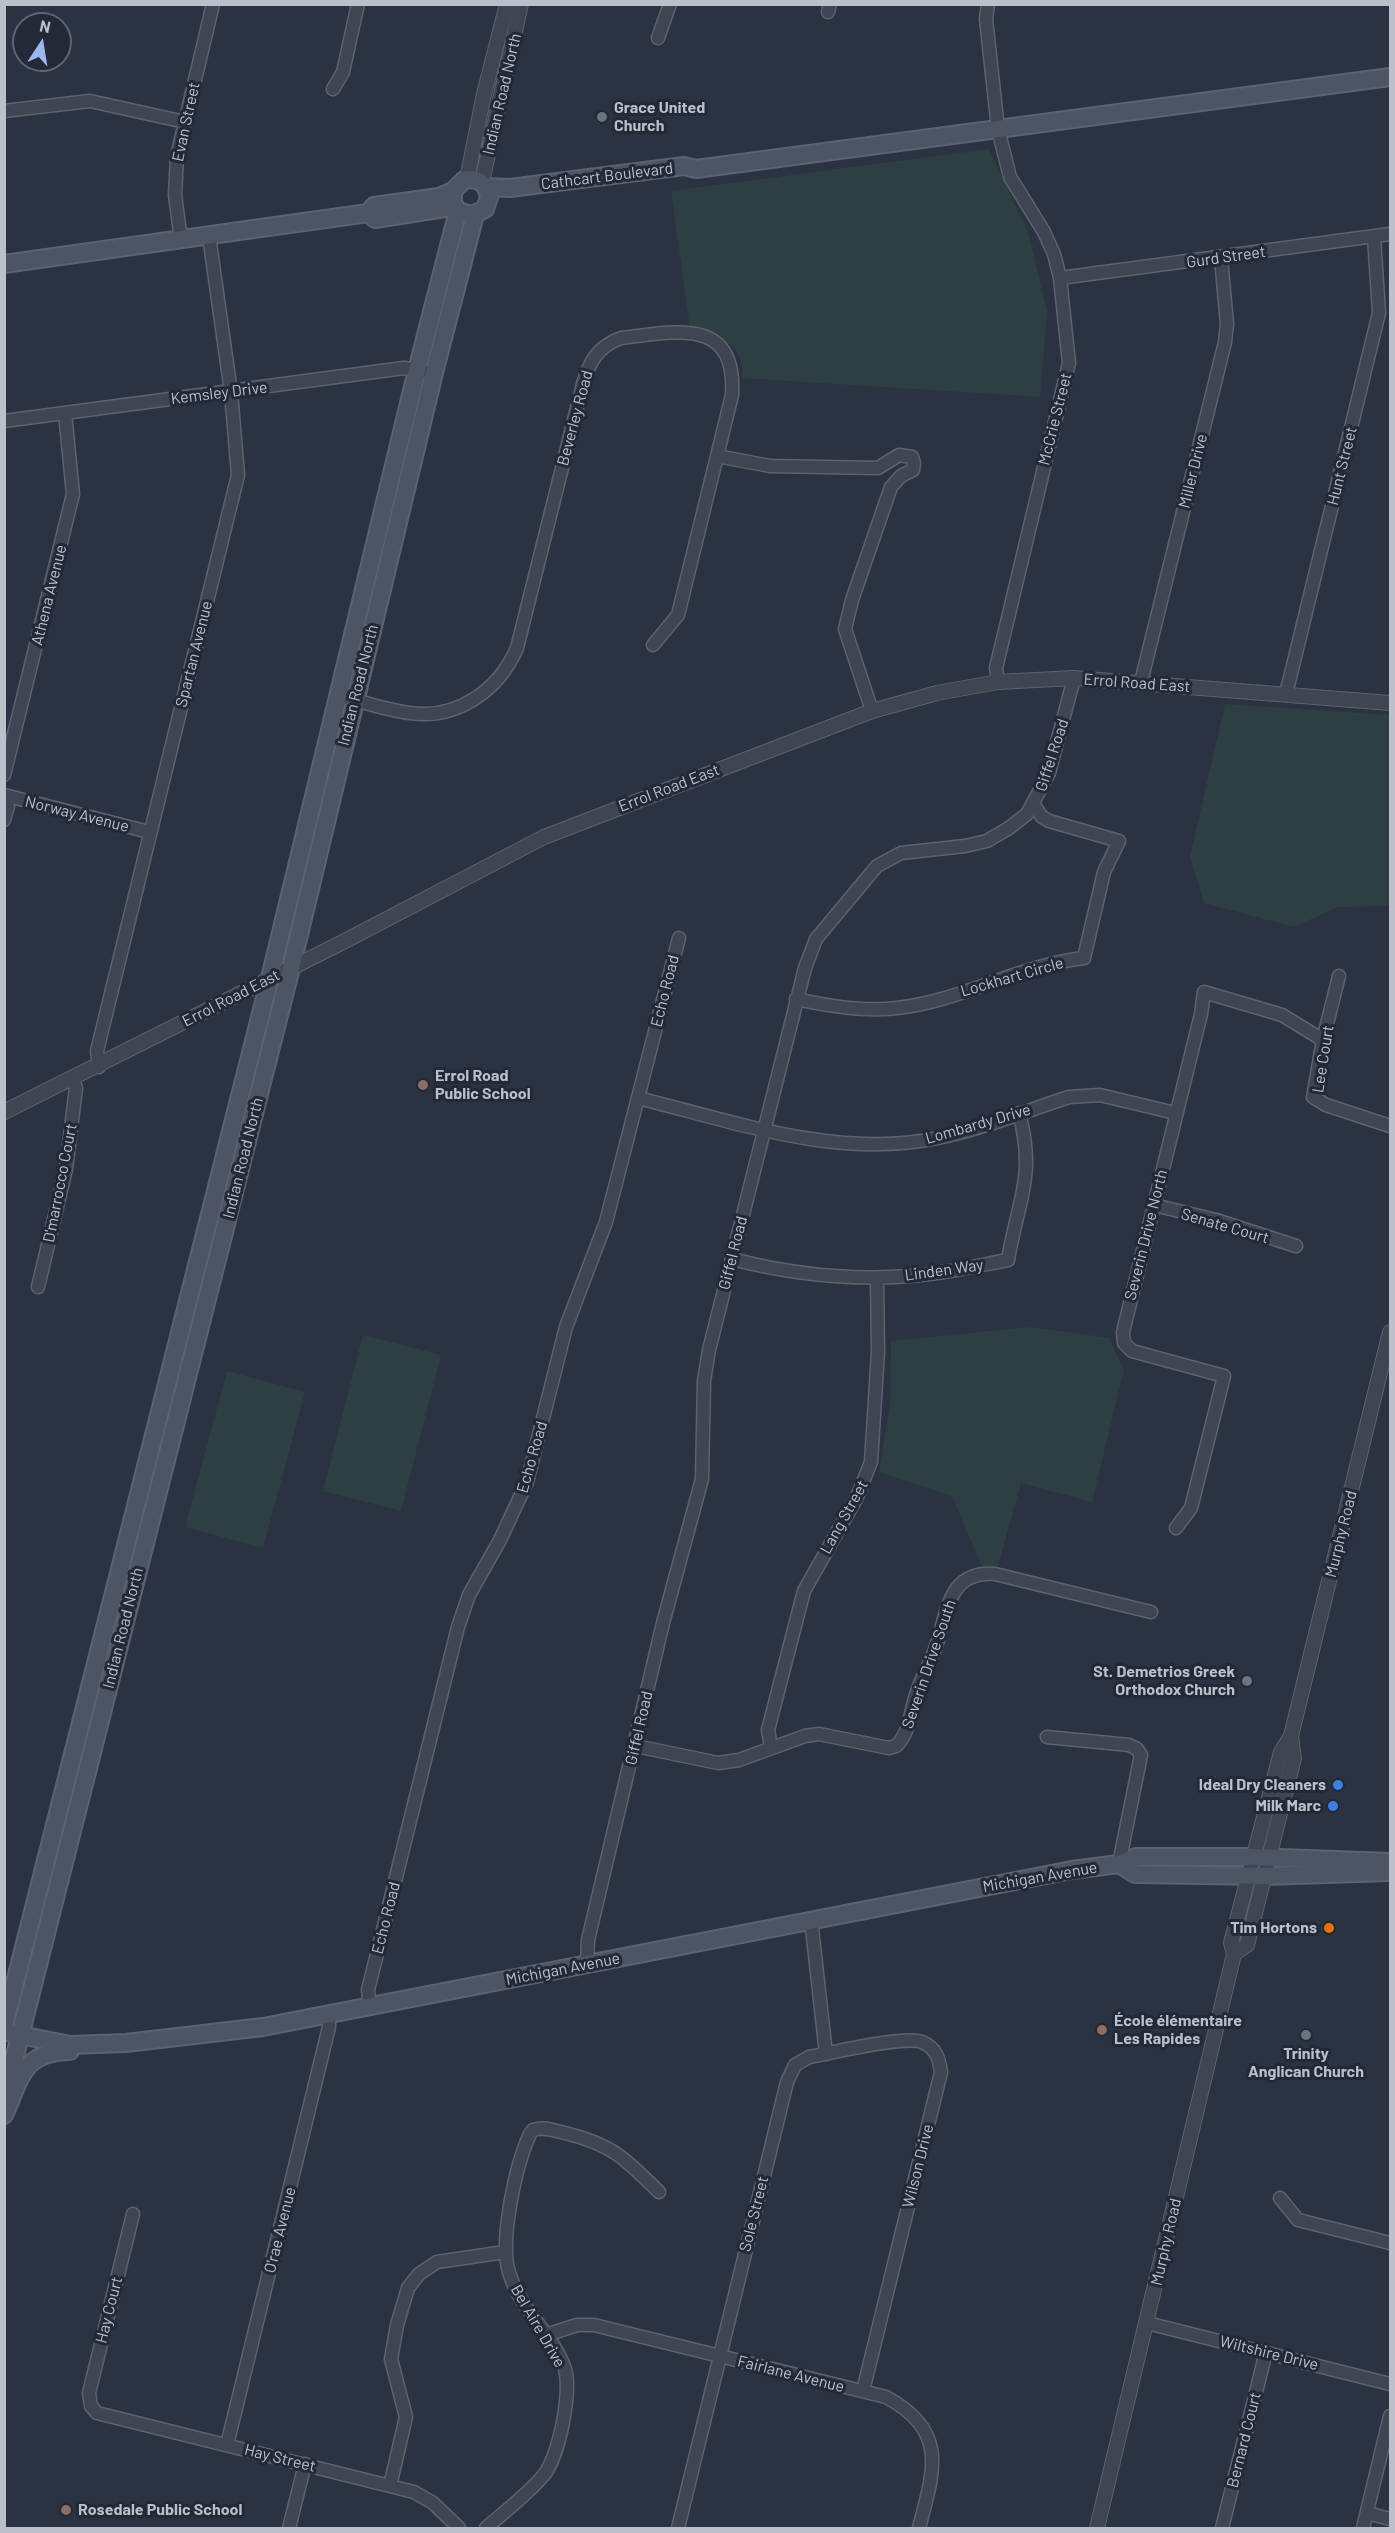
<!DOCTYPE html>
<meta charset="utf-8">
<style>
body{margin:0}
#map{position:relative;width:1395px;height:2533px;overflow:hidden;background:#2b3241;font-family:Barlow,sans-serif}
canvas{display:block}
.frame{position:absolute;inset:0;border:6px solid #bcc0cb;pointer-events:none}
.north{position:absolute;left:12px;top:12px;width:60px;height:60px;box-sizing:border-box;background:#232936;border:2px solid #606572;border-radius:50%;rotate:12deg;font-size:16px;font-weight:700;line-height:24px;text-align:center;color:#bcc0cb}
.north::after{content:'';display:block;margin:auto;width:21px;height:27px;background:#9fb6ed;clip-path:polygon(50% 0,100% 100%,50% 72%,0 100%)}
</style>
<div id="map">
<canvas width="1395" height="2533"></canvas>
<div class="frame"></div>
<div class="north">N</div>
</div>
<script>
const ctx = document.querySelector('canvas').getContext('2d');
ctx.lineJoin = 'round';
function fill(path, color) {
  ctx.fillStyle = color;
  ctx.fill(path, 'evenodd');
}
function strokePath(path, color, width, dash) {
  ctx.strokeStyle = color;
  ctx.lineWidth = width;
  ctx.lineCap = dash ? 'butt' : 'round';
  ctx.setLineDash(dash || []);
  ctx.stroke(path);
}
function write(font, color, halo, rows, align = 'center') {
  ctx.font = font + ' Barlow,sans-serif';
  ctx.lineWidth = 6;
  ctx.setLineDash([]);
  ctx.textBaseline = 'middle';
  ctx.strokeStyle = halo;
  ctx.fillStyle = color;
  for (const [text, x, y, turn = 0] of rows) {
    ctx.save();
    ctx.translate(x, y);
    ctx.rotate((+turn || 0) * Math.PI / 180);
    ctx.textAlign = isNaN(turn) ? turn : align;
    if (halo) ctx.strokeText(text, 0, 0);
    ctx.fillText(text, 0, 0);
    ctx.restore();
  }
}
fill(new Path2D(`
 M989,149L1028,232L1047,311L1040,397L742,378C744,339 720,340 690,329L671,191Z
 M1225,704L1390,715V906L1338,907L1294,927L1204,903L1190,856Z
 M1030,1327L1109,1338L1124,1370L1092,1502L1021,1483L998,1566L982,1567L952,1496L879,1472L890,1405L891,1341Z
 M363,1335L441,1355L401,1511L323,1491Z
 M227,1371L305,1392L263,1548L185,1527Z`), '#2e3f43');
const minor = new Path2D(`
 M988,4L986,19L998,129L1010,177L1044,232L1054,254L1060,278L1069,363L996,668L998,682
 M828,12L830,4
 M658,38L670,4
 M333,89L343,72L358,4
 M4,111L90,101L185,122
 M181,240L175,195L177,156L213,4
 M1060,278L1390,234
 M4,421L404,368L423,371
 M717,456L770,466L878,468L899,455L912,457L914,463L913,470L901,476L891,487L852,600L845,629L872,711
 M1141,682L1225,342L1227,324L1221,258
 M1286,694L1379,313L1374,237
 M337,695C361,701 385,710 410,713C457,720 499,690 517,648L583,384C590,361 597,347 621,338C675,332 737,316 732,395L678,615L653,645
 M4,775L73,494L65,413
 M4,795L149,832
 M4,799L8,806L4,820
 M1339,976L1323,1040L1313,1097L1326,1105L1390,1126
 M796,999C829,1006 863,1012 897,1008C961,1001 1020,965 1084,958L1104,872L1119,841L1049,821L1042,817L1034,805
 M99,1067L97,1051L238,475L231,392L209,236
 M638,1098C735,1122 837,1159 938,1138C982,1129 1026,1111 1069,1097L1100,1095L1175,1113
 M1154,1205L1216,1220L1296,1246
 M732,1259C802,1277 872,1283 944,1272C965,1269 986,1264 1008,1260C1018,1200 1036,1176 1019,1113
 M38,1287L66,1169L76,1088L73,1079
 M1176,1528L1191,1508L1224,1376L1132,1351L1124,1343L1123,1332L1201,1014L1204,992L1282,1015L1323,1040
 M1047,1737L1129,1745L1137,1749L1141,1755L1119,1864
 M636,1746L718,1763L739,1760L805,1736L819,1734L889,1748L896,1746C910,1733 910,1712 916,1695C920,1680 929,1666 934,1652C948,1617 945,1570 995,1574L1151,1612
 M771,1747L768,1730L804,1591L857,1497L871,1462L878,1352L877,1278
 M811,1919L826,2054
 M587,1964L588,1940L663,1623L702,1479L704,1381L709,1350L805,968L816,939L877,866L901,853L965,846L987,841L1009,828L1027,814L1049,773L1074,678
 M370,2007L368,1990L458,1627L469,1595L500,1540L527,1482L566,1327L606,1222L679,938
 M1280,2198L1298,2220L1390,2243
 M133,2214L89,2393L91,2406L97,2413L414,2492L433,2503L459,2528
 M1147,2323L1390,2384
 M546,2335L577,2325H594L886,2397C949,2431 934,2470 919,2528
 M227,2445L329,2027V2014
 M390,2486L406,2417L391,2359L397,2325L408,2288L419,2274L437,2262L505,2252
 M1367,2513L1390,2519
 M289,2528L305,2464
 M486,2528C505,2511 527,2495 543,2476C559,2458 573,2388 564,2366C550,2331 519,2308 509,2272C499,2241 516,2164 530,2134L533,2130C544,2126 555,2131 565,2133C614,2145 625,2159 659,2192
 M678,2528L787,2082L795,2065L809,2057C832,2053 904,2035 922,2042C936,2048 939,2058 941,2072L863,2391
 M1222,2528L1266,2352
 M1363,2528L1390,2416`);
const tertiary = new Path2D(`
 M467,179L484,94L507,4
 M482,182L521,4
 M4,1112L343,942L544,837L872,711L937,693L998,682L1074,678L1390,703
 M1234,1954L1247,1945L1294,1758L1291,1736
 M1097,2528L1234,1954L1231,1943L1281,1752L1291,1736L1390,1332`);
const secondary = new Path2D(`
 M486,187L510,188L684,166L696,169L1390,77
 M368,213L375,219L451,207
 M4,264L368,213L374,206L439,197L453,191
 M1119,1864L1135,1874L1265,1876L1390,1872
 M4,2026L270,978L417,370L458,211L453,203V191L464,180C477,177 487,183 489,197L485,209L472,215L458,211
 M10,2033L70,2045L126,2043L263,2027L1072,1870L1119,1864L1136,1857H1253L1390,1862
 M4,2099L291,968L434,373L475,215
 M4,2115C21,2078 22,2052 70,2051`);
strokePath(minor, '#5d626e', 15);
strokePath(tertiary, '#5d626e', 16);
strokePath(secondary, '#5d626e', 20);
strokePath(minor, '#3f4551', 12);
strokePath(tertiary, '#3f4551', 14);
strokePath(secondary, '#4d5463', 16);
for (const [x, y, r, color] of [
 [602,117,6,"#6b7280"],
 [423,1085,6,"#8d6e63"],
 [1247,1681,6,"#6b7280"],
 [1338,1785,6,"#3f7fe0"],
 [1333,1806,6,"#3f7fe0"],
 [1329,1928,6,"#e8710a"],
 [1102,2030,6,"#8d6e63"],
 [1306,2035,6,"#6b7280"],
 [66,2510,6,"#8d6e63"]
]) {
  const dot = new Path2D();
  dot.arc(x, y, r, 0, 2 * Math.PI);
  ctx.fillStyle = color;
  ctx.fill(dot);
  strokePath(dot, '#232936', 2);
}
write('16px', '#bcc0cb', '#232936', [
 ["Indian Road North",502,94,-77],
 ["Evan Street",186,122,-78],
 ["Cathcart Boulevard",607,176,-7],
 ["Gurd Street",1226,257,-8],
 ["Kemsley Drive",219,393,-7],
 ["Beverley Road",575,418,-75],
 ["McCrie Street",1055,419,-76],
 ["Hunt Street",1342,466,-76],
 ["Miller Drive",1193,471,-76],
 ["Athena Avenue",49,595,-76],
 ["Spartan Avenue",194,654,-76],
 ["Errol Road East",1137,683,4],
 ["Indian Road North",358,685,-76],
 ["Giffel Road",1052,755,-72],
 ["Errol Road East",669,788,-21],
 ["Norway Avenue",77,814,14],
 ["Lockhart Circle",1012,977,-16],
 ["Echo Road",665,991,-76],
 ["Errol Road East",231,998,-27],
 ["Lee Court",1323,1059,-81],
 ["Lombardy Drive",978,1124,-16],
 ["Indian Road North",243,1158,-76],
 ["D'marrocco Court",60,1183,-79],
 ["Senate Court",1225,1226,16],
 ["Severin Drive North",1146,1235,-76],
 ["Giffel Road",733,1253,-76],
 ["Linden Way",944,1270,-8],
 ["Echo Road",532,1457,-74],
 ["Lang Street",844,1517,-61],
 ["Murphy Road",1341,1534,-76],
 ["Indian Road North",123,1628,-76],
 ["Severin Drive South",929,1664,-71],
 ["Giffel Road",639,1728,-77],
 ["Michigan Avenue",1040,1877,-10],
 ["Echo Road",386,1918,-76],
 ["Michigan Avenue",563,1969,-11],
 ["Wilson Drive",918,2166,-76],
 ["Sole Street",754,2214,-76],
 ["O'rae Avenue",280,2230,-76],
 ["Murphy Road",1166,2242,-77],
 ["Hay Court",109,2310,-76],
 ["Bel Aire Drive",538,2326,60],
 ["Wiltshire Drive",1269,2353,14],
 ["Fairlane Avenue",791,2374,14],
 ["Bernard Court",1244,2440,-76],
 ["Hay Street",280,2458,14]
]);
write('bold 16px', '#bcc0cb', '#232936', [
 ["Grace United",614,108],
 ["Church",614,126],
 ["Errol Road",435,1076],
 ["Public School",435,1094],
 ["St. Demetrios Greek",1235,1672,"right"],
 ["Orthodox Church",1235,1690,"right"],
 ["Ideal Dry Cleaners",1326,1785,"right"],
 ["Milk Marc",1321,1806,"right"],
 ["Tim Hortons",1317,1928,"right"],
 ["École élémentaire",1114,2021],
 ["Les Rapides",1114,2039],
 ["Trinity",1306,2054,"center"],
 ["Anglican Church",1306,2072,"center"],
 ["Rosedale Public School",78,2510]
], 'left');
</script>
